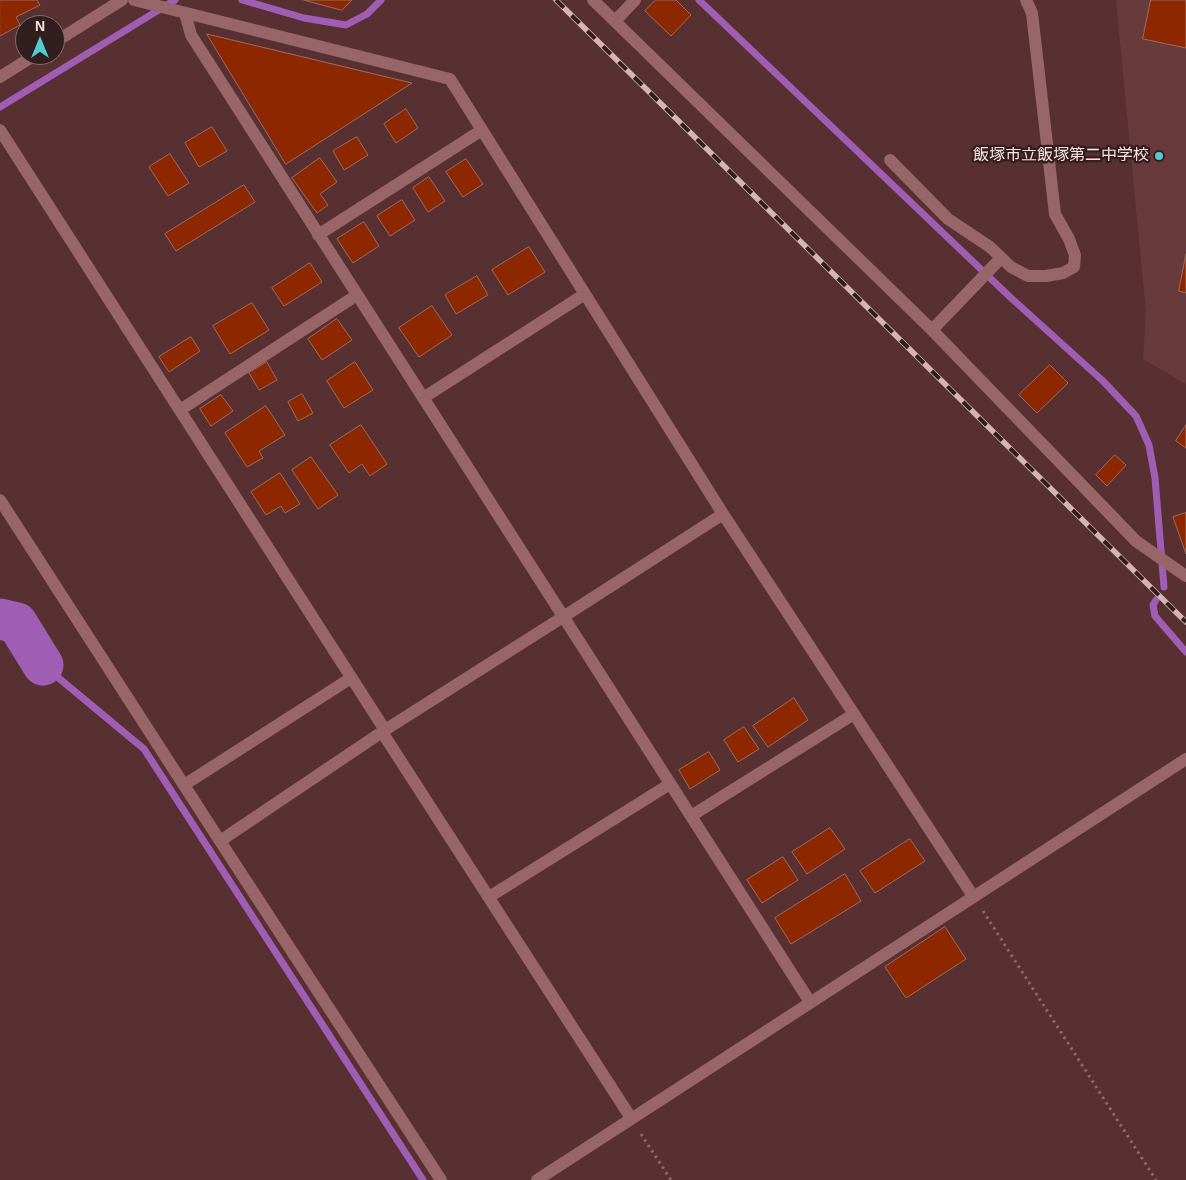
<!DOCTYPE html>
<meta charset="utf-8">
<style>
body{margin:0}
#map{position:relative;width:1186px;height:1180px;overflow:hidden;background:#593032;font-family:Arial,sans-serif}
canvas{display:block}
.north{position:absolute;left:15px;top:15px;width:50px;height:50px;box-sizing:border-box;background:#321e1f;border:1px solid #836c6d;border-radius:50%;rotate:0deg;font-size:14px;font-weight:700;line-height:20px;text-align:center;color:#fce1e1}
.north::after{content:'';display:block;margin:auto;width:18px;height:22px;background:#52cdcf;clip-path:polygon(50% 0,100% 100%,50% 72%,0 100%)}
</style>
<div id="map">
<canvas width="1186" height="1180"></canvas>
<div class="north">N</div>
</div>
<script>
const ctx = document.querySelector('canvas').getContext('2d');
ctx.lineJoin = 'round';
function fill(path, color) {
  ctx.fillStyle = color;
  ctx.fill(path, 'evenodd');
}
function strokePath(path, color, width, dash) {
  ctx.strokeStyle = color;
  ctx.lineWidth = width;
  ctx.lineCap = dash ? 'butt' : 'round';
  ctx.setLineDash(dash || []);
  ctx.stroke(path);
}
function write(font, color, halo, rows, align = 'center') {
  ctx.font = font + ' Arial,"Noto Sans JP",sans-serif';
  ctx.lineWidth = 4.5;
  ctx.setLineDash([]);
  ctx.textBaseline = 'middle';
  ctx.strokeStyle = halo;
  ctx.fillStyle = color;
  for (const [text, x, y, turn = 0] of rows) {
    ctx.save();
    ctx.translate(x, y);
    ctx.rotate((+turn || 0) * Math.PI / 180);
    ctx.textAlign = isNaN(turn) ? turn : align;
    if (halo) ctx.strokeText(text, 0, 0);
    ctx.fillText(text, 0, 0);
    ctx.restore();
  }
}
fill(new Path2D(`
 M1116,0H1186V384L1143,359L1146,312Z`), '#693a3c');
strokePath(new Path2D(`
 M242,0L304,18L346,25L367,14L381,0
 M699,0L1010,297L1103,381L1136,416L1149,445L1155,478L1164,587
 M0,107L175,0
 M1156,600L1153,605L1155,616L1186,652
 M43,665L144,749L423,1180`), '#9f5eb4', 7);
strokePath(new Path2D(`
 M0,619L17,623L43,665`), '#9f5eb4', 41);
const building = new Path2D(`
 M0,0H37L40,5L16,17L20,25L0,36Z
 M304,0H352L342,10Z
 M656,0H676L691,15L671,36L645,11Z
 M1151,0H1186V48L1143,39Z
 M207,34L412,83L286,164Z
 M406,109L418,128L396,143L384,124Z
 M212,127L227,151L199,167L185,143Z
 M357,137L368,155L344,170L333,151Z
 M170,154L189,183L168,196L149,167Z
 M320,158L337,182L320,194L328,205L317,213L292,178Z
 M466,159L483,184L463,197L446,172Z
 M429,177L445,201L428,212L413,188Z
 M244,185L255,202L176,251L165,234Z
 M402,200L415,220L390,236L377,216Z
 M364,222L379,246L353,263L337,239Z
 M529,247L545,272L508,295L492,270Z
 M1186,254V293L1179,291Z
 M310,263L322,282L284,306L272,288Z
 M477,276L488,295L456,314L445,295Z
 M252,303L269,330L230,354L213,326Z
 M432,306L452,335L419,357L399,328Z
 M337,319L352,340L322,360L308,339Z
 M191,337L200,351L169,372L159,357Z
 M267,362L277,380L259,390L249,373Z
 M355,362L373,390L344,408L327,381Z
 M1050,365L1068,383L1037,413L1019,395Z
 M302,394L313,413L298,421L288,402Z
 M221,395L233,411L211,426L200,409Z
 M266,406L285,435L259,451L263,458L247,467L225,433Z
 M361,425L387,464L370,476L362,464L349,473L330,445Z
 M1186,425V448L1176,441Z
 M1115,455L1126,465L1107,486L1096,475Z
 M311,457L338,495L318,509L292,470Z
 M280,473L300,504L285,513L281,506L266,515L251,492Z
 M1186,513V554L1173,517Z
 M794,698L808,720L768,747L753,726Z
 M744,727L759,749L738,762L724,740Z
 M709,752L720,770L690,789L679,770Z
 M830,828L845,849L807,874L792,852Z
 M910,839L925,861L875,893L860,871Z
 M783,857L798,880L762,903L747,880Z
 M845,874L861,901L791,944L775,918Z
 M945,927L966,959L906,998L885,967Z`);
fill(building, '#8d2700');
strokePath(building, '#9a6d60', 1);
strokePath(new Path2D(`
 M983,911L1156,1180
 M641,1134L671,1180`), '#8c6769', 3, [2.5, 4]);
strokePath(new Path2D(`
 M134,0L450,79L723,514L973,896
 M593,0L932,330L1136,541L1186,576
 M185,13L191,35L810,1002
 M615,21L635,0
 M55,42L122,0
 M0,77L35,55
 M0,130L385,730
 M890,160L948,219L990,247L1011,267L1028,276H1046L1063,273L1074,267L1075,255L1069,239L1055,214L1032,13L1026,0
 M318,235L482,130
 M932,330L1001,258
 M423,398L585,294
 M180,410L357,295
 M0,500L220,841L441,1180
 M382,732L631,1118
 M184,785L351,678
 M691,816L854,714
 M220,841L385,730L563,617L723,514
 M489,897L670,784
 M537,1180L1186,759`), '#986668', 12);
const rail = new Path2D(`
 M556,0L1186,622`);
strokePath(rail, '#d4b5b6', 5.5);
strokePath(rail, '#321e1f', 4, [11]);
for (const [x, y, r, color] of [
 [1159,156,5,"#52cdcf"]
]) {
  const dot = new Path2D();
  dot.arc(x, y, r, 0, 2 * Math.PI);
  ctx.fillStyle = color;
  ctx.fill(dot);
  strokePath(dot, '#321e1f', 2);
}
write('16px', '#fce1e1', '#321e1f', [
 ["飯塚市立飯塚第二中学校",1149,156]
], 'right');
</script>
